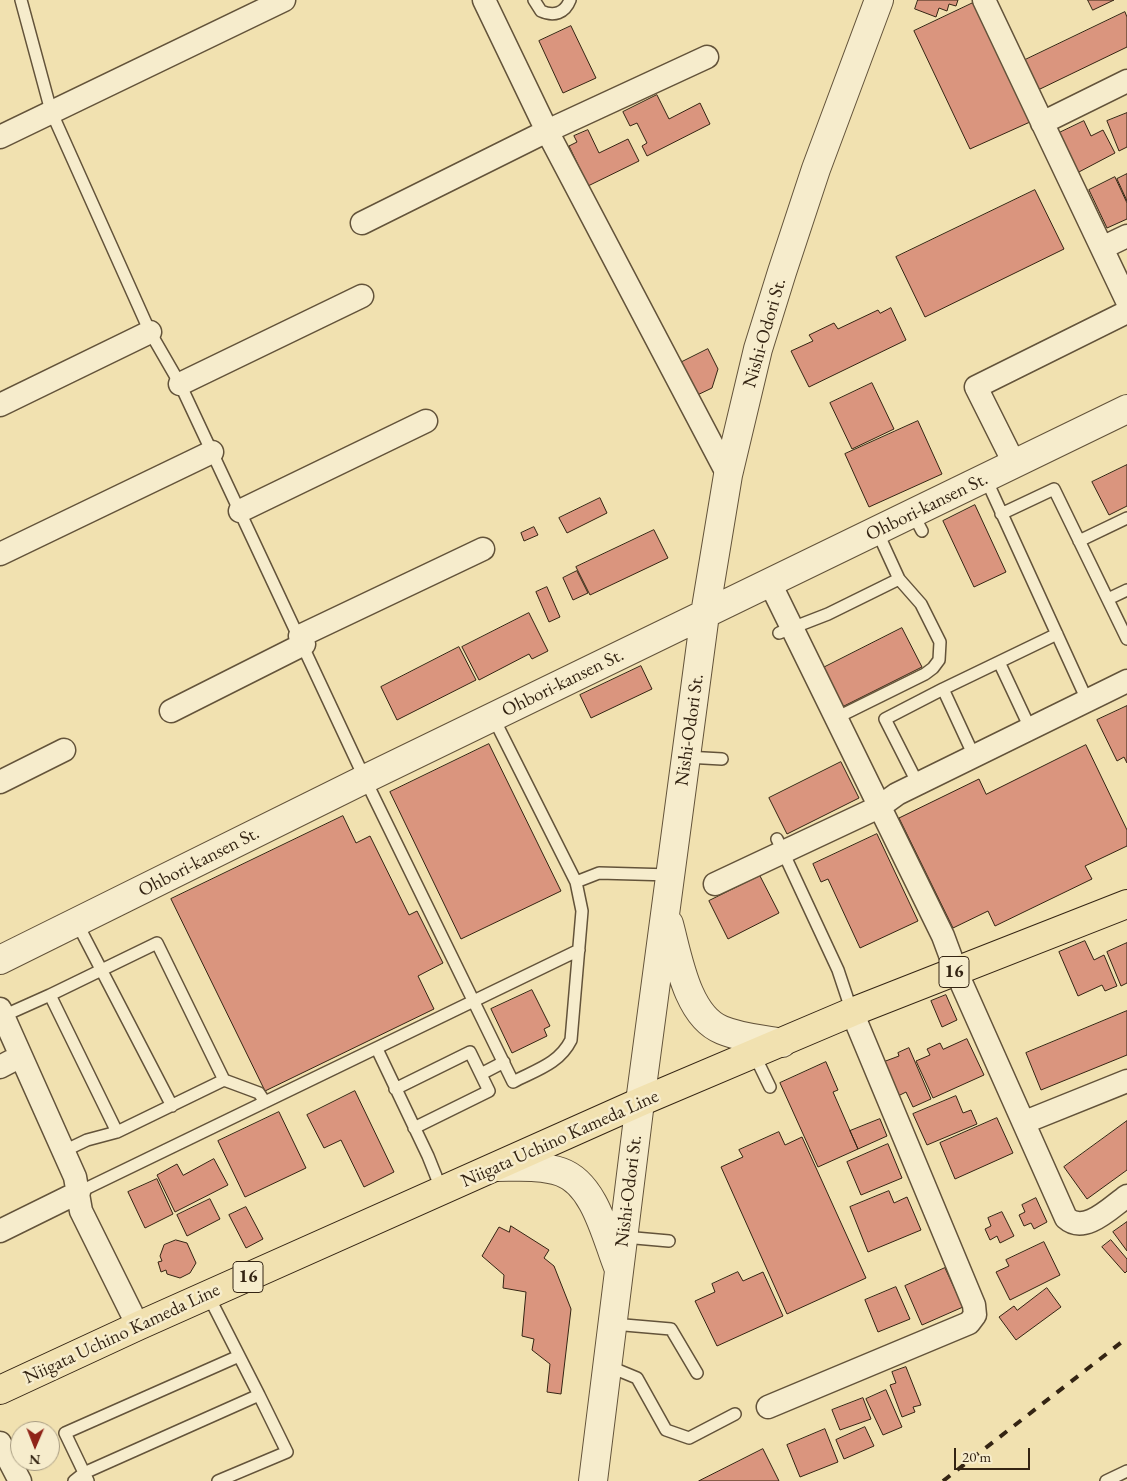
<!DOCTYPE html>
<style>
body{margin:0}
#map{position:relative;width:1127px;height:1481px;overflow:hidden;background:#f1e1b0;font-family:"EB Garamond",serif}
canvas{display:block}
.north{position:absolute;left:10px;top:1421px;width:50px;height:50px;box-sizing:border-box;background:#f6eccc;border:1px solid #a89c82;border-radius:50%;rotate:181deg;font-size:14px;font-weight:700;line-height:20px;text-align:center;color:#342413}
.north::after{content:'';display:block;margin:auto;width:18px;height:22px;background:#8f2418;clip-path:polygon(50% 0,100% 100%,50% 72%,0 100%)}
.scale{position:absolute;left:954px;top:1448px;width:76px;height:22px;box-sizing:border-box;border:2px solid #342413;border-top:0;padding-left:6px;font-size:15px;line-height:18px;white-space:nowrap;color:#342413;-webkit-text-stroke:4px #f6eccc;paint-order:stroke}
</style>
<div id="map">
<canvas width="1127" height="1481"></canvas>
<div class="north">N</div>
<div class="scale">20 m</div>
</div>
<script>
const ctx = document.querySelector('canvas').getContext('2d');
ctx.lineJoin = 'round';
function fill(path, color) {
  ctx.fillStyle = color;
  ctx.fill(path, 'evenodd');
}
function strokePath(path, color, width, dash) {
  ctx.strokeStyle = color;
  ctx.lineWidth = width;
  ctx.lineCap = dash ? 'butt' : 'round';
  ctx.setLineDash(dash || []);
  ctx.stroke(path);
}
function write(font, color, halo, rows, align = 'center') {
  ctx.font = font + ' "EB Garamond",serif';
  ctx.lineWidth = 5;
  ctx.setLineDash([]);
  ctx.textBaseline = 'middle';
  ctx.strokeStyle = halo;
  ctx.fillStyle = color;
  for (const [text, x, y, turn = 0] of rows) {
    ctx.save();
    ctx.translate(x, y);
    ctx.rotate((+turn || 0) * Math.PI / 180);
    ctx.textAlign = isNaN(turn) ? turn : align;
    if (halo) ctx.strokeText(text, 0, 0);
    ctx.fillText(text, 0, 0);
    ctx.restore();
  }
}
const building = new Path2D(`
 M918,0H958L956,6L949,4L947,11L939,8L936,17L915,9Z
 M1088,0H1114L1093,10Z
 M973,3L1030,122L970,149L914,31Z
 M1125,12L1127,17V47L1038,90L1023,61Z
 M571,26L596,78L563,93L539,41Z
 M657,95L669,119L700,103L710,124L647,156L642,146L647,143L637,123L630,126L623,112Z
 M1127,113V147L1119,151L1107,121Z
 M1084,121L1091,136L1103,130L1115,153L1077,173L1057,134Z
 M588,130L599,153L628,139L639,161L588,186L569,146L577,142L574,136Z
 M1127,174V201L1117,179Z
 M1115,177L1127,203V219L1107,228L1089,190Z
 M1035,190L1064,249L925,317L896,257Z
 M891,308L906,340L809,387L791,351L813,341L809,335L834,323L838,329L878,310L880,313Z
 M708,349L718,369L712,388L691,398L674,366Z
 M872,383L894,429L852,449L830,403Z
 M918,421L942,474L869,507L845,454Z
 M1127,465V506L1109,515L1092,482Z
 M600,498L607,513L567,533L559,518Z
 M975,505L1006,572L974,587L943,521Z
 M534,527L538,535L524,541L521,533Z
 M654,530L668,558L590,595L576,567Z
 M577,571L588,593L573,600L563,578Z
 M547,587L560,617L549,622L536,592Z
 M529,613L548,651L532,659L529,654L479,680L462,647Z
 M902,628L922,667L842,707L823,668Z
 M459,647L476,680L397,720L381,687Z
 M641,666L652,689L591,718L580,695Z
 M1127,706V763L1124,757L1117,761L1097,720Z
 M489,744L561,891L461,939L390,792Z
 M1086,745L1127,830V846L1085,866L1092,879L995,926L988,911L953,928L899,818L979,779L986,794Z
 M841,762L859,798L787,834L769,798Z
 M343,816L356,843L370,836L409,915L417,911L443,963L418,976L434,1009L265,1091L171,899Z
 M877,834L918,921L860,948L828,879L821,882L813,864Z
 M760,876L779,913L728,939L709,901Z
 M1085,941L1094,960L1104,955L1117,986L1105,991L1102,985L1078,996L1059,952Z
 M1127,943V983L1121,986L1107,952Z
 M532,990L550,1026L544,1029L547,1036L512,1053L491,1009Z
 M946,995L957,1020L942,1027L931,1001Z
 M1127,1011V1055L1041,1090L1026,1053Z
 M967,1039L984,1075L933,1098L916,1061L930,1055L927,1049L940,1043L943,1049Z
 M909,1048L931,1099L913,1107L906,1092L898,1096L883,1062L899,1056L898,1053Z
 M826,1062L838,1090L833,1092L858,1149L818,1167L780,1083Z
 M355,1091L394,1172L364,1187L341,1140L324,1148L307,1115Z
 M956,1096L963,1113L971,1110L977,1124L927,1145L913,1114Z
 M279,1112L306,1168L245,1197L218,1141Z
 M997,1118L1013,1153L955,1179L940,1143Z
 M880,1119L887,1136L858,1149L850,1131Z
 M1127,1121V1170L1087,1199L1064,1167Z
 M779,1132L785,1145L802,1137L866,1278L787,1314L721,1167L743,1157L739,1150Z
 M888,1144L902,1178L861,1195L847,1162Z
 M214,1159L228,1185L175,1212L157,1175L177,1164L183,1175Z
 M157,1179L173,1214L145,1228L128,1192Z
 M889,1191L894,1203L907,1197L921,1230L868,1252L850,1207Z
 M1036,1198L1047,1222L1034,1229L1031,1223L1024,1226L1019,1215L1025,1212L1022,1205Z
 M210,1199L220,1219L187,1236L177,1215Z
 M246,1207L263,1239L246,1248L229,1215Z
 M1002,1212L1014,1236L1000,1243L997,1236L990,1240L985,1229L991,1226L988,1218Z
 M1127,1222V1251L1113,1232Z
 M511,1226L549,1250L544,1258L554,1266L571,1309L561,1394L547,1392L550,1364L532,1350L534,1339L522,1336L526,1292L503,1288L504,1275L482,1256L499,1227L509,1232Z
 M176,1240L187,1243L196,1263L190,1273L180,1278L167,1274L166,1270L161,1272L158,1262L162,1261L160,1256L164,1245Z
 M1111,1240L1127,1259V1271L1125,1273L1102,1247Z
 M1044,1242L1060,1275L1010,1300L996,1272L1009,1266L1006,1260Z
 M945,1268L963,1307L922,1325L905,1286Z
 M738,1272L743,1281L763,1272L783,1316L717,1346L695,1301L715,1292L712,1284Z
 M896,1287L910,1319L878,1332L865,1300Z
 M1047,1288L1061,1307L1016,1340L999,1317L1014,1306L1017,1310Z
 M906,1367L921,1405L913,1407L915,1412L902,1417L890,1385L896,1383L892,1372Z
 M886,1390L902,1427L883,1435L866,1399Z
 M863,1398L871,1419L840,1430L832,1410Z
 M865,1427L874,1446L844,1459L836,1440Z
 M825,1429L838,1462L800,1477L787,1445Z
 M763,1449L779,1481H699Z`);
fill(building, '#da957e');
strokePath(building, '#342413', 1);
const service = new Path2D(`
 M21,0L51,111L150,332L180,384L365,779L513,1082C536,1070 559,1064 571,1040L582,911L576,882
 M534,0L541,11C554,17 565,13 570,0
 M986,479L1087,700
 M913,514L922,531
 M1001,514L1054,489L1127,639
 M1079,541L1127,518
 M1108,599L1127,590
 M779,633L828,614L899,579
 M493,717L576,882L599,873L671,875
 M836,718L925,674L933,668L939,660L940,642L921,604L899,579L877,531
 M1030,728L999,662L1057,634
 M974,756L943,689L999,662
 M686,757L722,759
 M918,784L885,719L943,689
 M777,839L838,970L852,1012
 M77,923L172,1106
 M3,1016L50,995
 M377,1049L428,1156L442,1191
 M754,1054L770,1087
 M481,1074L504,1062
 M395,1089L470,1052L489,1091L414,1128
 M117,1132L50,995L157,943L224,1080
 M64,1151L87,1140L117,1132L224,1080L259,1093L265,1102
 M79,1192L579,950
 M624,1237L669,1241
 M613,1324L671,1329L697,1373
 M608,1366L637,1378L666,1430L689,1438L735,1414
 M74,1481L84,1473L259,1395L208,1295
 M88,1481L65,1433L239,1356
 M218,1481L287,1452L259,1395
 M1106,1481L1127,1471`);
const minor = new Path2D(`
 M484,0L547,131L728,475
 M984,0L1127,301
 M1042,123L1127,81
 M0,137L284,0
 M362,223L547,131L707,57
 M1102,248L1127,236
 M180,384L362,296
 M0,405L150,332
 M1015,465L976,387L1127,312
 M240,511L426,421
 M0,554L212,452
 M770,583L943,936L956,971L1066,1218C1085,1235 1111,1207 1127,1196
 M300,636L483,549
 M171,711L304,644
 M0,782L64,750
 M715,884L879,807L897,794L1127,681
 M0,1009L75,1177L81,1211L138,1326
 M0,1067L21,1056
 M1025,1122L1127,1081
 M0,1231L79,1192
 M768,1407L969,1323L975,1315L974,1305L852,1012
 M0,1443L20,1481`);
const tertiary = new Path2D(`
 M669,924C678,957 687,1016 722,1030C741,1038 762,1039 782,1043
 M0,960L365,779L1127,409
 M497,1167C517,1167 542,1165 561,1172C595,1184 606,1237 618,1267
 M593,1481L640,1102L705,614L728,475L758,349L782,272L816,169L879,0`);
const primary = new Path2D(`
 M0,1390L138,1326L640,1102L852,1012L1127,904`);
strokePath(service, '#63533a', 14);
strokePath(minor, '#63533a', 25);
strokePath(tertiary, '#63533a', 30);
strokePath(primary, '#342413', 30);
strokePath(service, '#f6eccc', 11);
strokePath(minor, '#f6eccc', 22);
strokePath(tertiary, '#f6eccc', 28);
strokePath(primary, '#f1e1b0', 28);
strokePath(new Path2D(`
 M943,1481L1127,1338`), '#342413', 4, [9, 9]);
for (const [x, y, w] of [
 [954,972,30],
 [248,1277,30]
]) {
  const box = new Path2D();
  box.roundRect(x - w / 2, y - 15.5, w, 31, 4);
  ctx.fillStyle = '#f6eccc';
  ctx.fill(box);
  strokePath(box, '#342413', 1);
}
write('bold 18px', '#342413', null, [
 ["16",954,972],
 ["16",248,1277]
]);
write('19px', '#342413', '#f6eccc', [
 ["Nishi-Odori St.",765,333,-74],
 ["Ohbori-kansen St.",927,507,-26],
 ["Ohbori-kansen St.",563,683,-26],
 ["Nishi-Odori St.",690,730,-82],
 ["Ohbori-kansen St.",199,862,-27],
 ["Niigata Uchino Kameda Line",560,1139,-24],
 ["Nishi-Odori St.",629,1191,-83],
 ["Niigata Uchino Kameda Line",122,1334,-25]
]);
</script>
